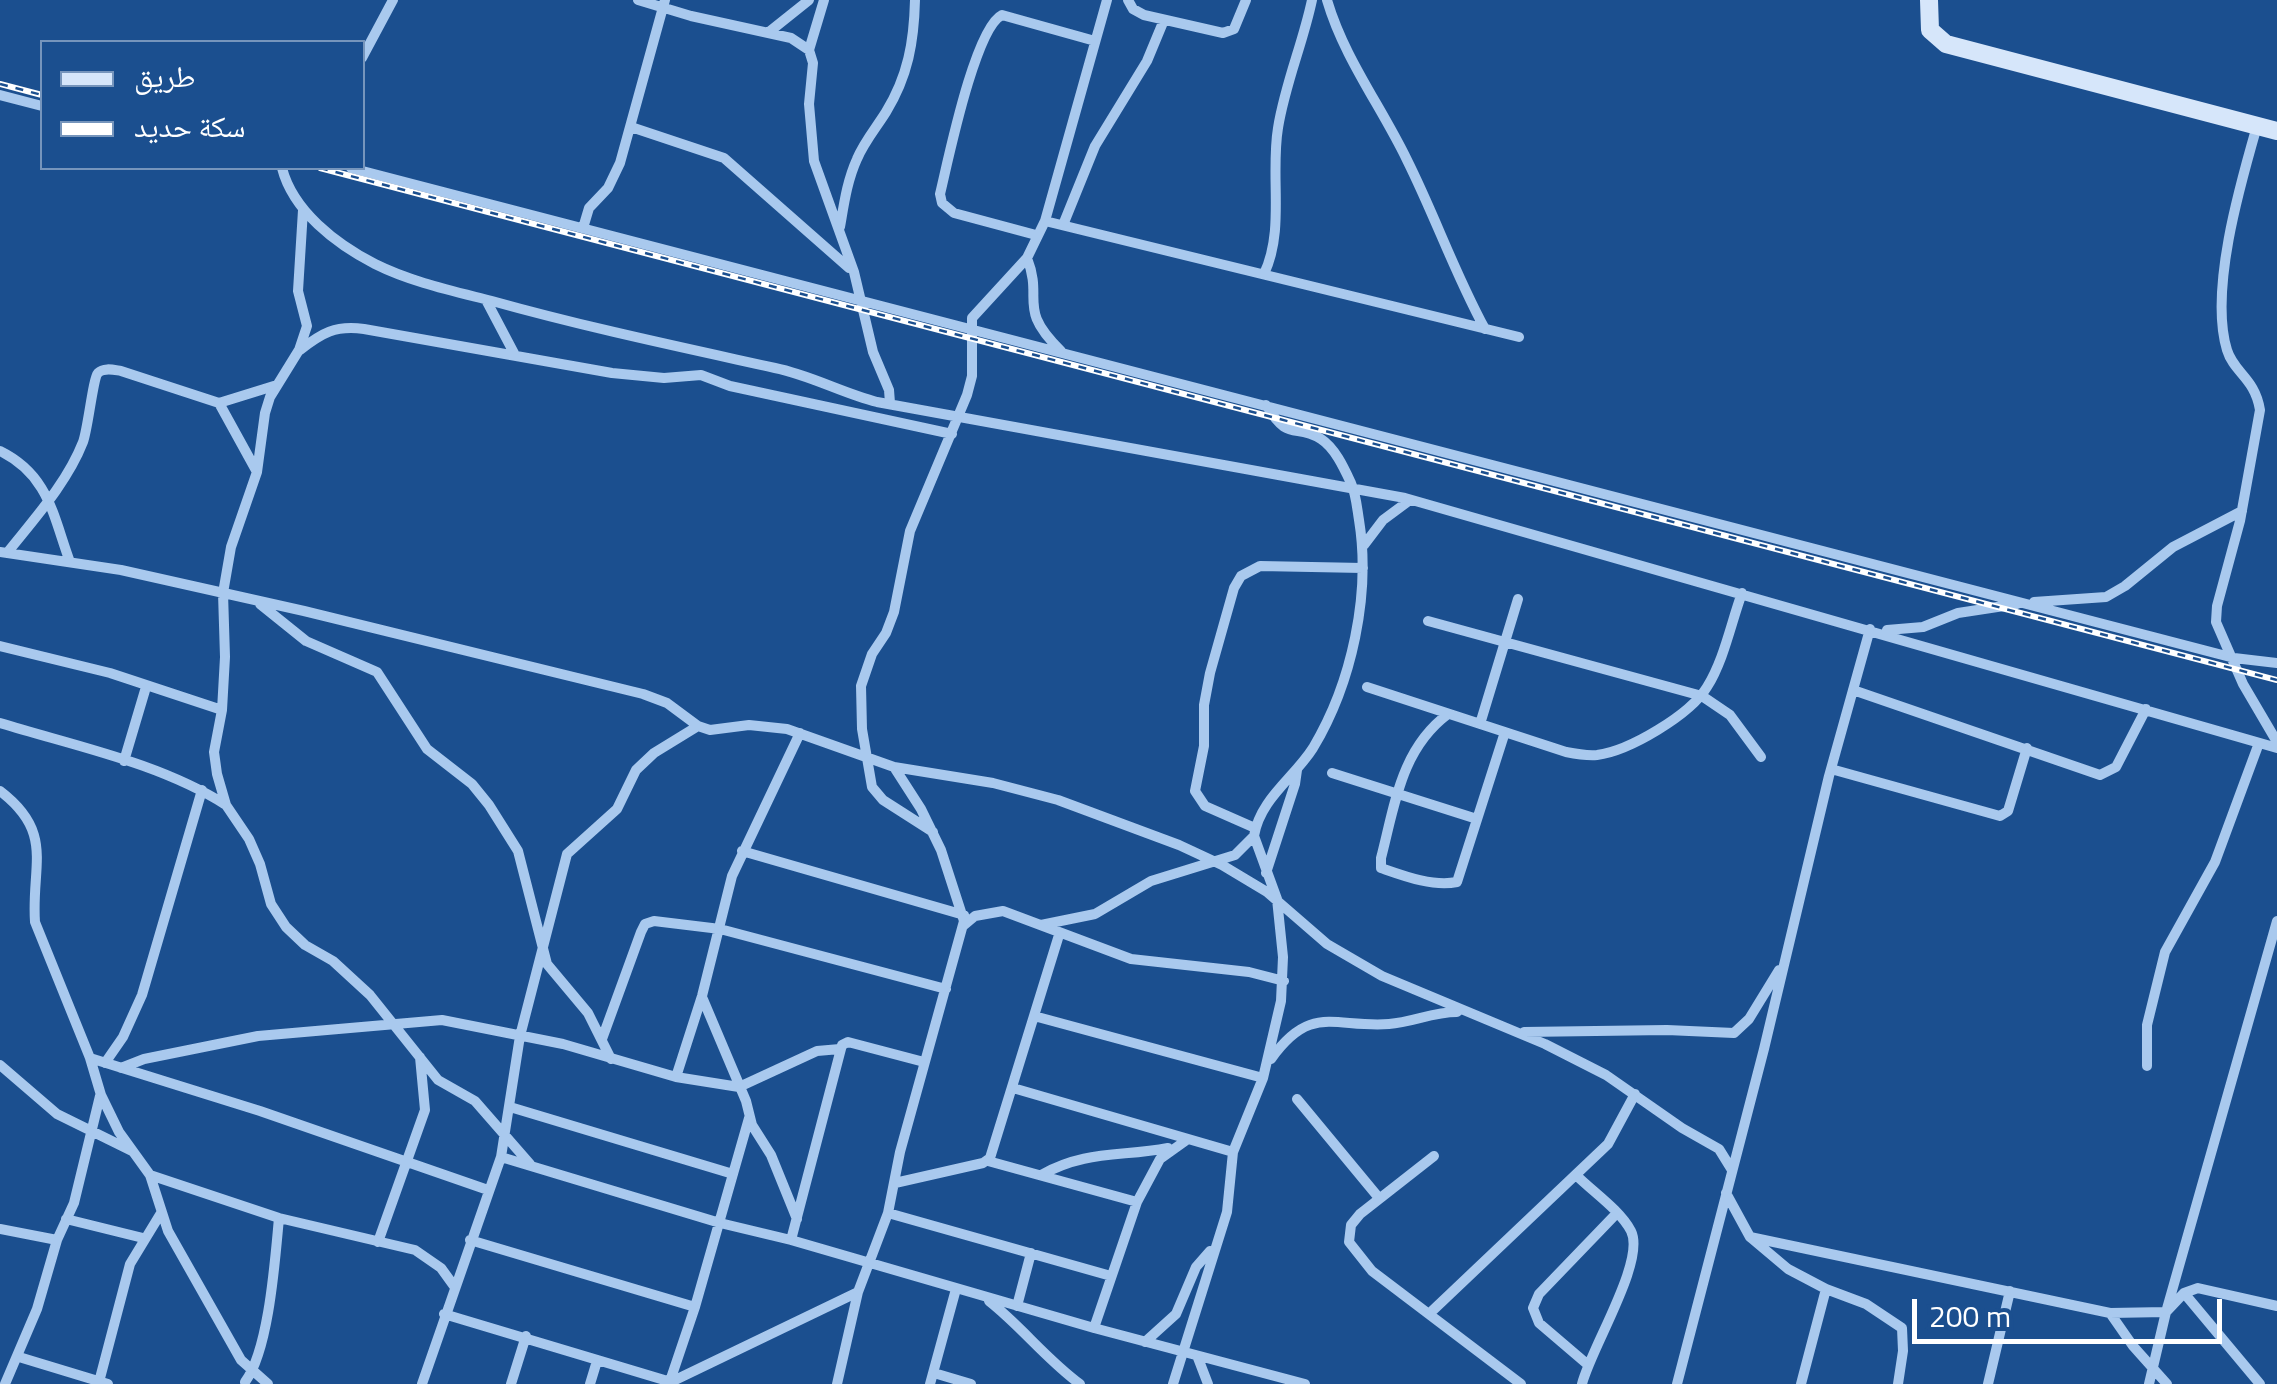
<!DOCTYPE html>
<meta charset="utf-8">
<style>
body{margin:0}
#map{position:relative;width:2277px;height:1384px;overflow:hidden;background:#1b4f8f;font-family:"Titillium Web","Noto Naskh Arabic",sans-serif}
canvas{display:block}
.legend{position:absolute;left:40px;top:40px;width:325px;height:130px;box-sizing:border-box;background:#1b4f8f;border:2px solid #7695bc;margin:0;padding:12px 18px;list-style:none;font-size:30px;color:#fff}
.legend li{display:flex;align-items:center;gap:20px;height:50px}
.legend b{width:50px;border:2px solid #7695bc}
.scale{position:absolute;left:1912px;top:1299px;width:310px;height:45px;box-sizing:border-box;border:5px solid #fff;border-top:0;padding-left:12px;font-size:30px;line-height:35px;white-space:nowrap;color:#fff;-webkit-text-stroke:8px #1b4f8f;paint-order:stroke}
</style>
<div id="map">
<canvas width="2277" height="1384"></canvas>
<ul class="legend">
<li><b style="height:12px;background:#d6e6fa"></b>طريق</li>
<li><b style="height:12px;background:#fff"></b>سكة حديد</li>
</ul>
<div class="scale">200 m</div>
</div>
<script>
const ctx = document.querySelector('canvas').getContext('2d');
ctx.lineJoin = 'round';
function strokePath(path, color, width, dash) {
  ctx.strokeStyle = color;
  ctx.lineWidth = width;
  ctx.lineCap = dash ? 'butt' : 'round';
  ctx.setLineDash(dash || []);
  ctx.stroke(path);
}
strokePath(new Path2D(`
 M638,0L691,16L791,38L809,50
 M824,0L809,50L813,63L809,104L814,161L854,272L873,352L889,390L890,403
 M1128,0L1133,9L1144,15L1223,33L1234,29L1246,0
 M1327,0C1344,58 1381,106 1407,160C1435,216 1455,274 1485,329
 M769,32L809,0
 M362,58L393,0
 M0,95L42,106
 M2257,126C2240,185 2209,291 2227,350C2234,373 2255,378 2260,410L2240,521L2217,606L2216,622L2243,684L2277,742
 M631,127L724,158L849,268
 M282,168C293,211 336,244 375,264C411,282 453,291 492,301C585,327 680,347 775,368C810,375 842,393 877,402L1405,498L2277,748
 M351,168L2234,658L2277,663
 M303,210L298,291L307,326L299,350L270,397L265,413L257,472L231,547L223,593L225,657L222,710L214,752L217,774L226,805L249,839L260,864L271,904L286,927L305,945L333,961L370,995L438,1080L475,1101L530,1164
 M1045,221L1519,337
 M1063,225L1095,146L1147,61L1164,20
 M840,227C844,204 847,181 857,159C864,142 876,128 886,112C908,76 914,42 915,0
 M583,228L589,208L608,188L620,163L665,0
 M1036,235L954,213L942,203L940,194C948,161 975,28 1002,15L1095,41
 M1027,258C1044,301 1016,307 1061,351
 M1264,274C1285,230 1270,176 1278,128C1285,84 1303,43 1312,0
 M486,300L515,355
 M300,350C322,333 335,325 364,329L612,373L664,378L701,375L730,386L952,434
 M219,403L257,472
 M0,451C49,475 53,516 70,562
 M1364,545L1383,520L1410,500
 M0,552L121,570L304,611L643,694L667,703L698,726L710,730L749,725L787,729L894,767L993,783L1058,800L1179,845L1222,865L1267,892L1327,944L1382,976L1545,1044L1606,1075L1682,1128L1719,1149L1732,1170
 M7,553C34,519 67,483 83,442C88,429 93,378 98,373C104,367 114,370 121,371L219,403L277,385
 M2034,602L2106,597L2125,586L2173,547L2242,511
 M260,604L306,641L377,672L427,749L472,784L489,805L518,851L547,964L588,1013L611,1059
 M1428,621L1702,696L1730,715L1761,757
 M1887,630L1923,627L1958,613L2017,604
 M0,646L110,673L222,710
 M1367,687L1566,752C1576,754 1586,756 1597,755C1629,751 1690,715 1707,687C1724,660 1731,623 1742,593
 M1853,690L2100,775L2116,767L2146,709
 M1448,714C1401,749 1395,804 1381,858V868C1404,876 1433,887 1457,882L1505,732
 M0,723C75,746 160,763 226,805
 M1480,724L1518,599
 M124,761L146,687
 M1831,769L2000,816L2008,811L2027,748
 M1332,773L1477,819
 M0,791C55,833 31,865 35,922L90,1058L101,1095L119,1132L150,1175L168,1231L241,1360L268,1384
 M1255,828L1205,806L1195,791L1204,746V705L1210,673L1234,588L1241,576L1260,566L1363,568
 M933,832L883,800L872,787L862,729L861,686L872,654L886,633L894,612L910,531L967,395L972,376V318L1027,258L1045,221L1107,0
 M742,851L964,915
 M1266,873L1295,784L1297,770
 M1041,925L1095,914L1151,881L1235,855L1254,836
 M963,926L975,916L1003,911L1131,959L1249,972L1284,981
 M702,997L746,1101L752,1125L771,1155L797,1219
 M1034,1016L1263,1078
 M1524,1032L1667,1030L1734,1033L1749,1019L1779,970
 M602,1039L641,932L645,924L654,921L720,929L946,989
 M90,1058L260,1111L488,1190
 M1271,1059C1311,1003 1334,1028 1389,1024C1413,1022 1433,1012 1457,1012
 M105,1063L123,1037L142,995L202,790
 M0,1065L57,1114L132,1151
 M2147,1066V1025L2165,952L2215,862L2259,743
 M121,1068L144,1059L258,1036L442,1020L563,1044L676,1077L739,1087L817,1051L840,1049
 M676,1077L702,996L732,876L800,733
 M1013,1088L1233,1152
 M1297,1099L1379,1198
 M510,1107L733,1174
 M1434,1156L1360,1214L1351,1225L1349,1242L1372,1271L1521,1384
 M501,1157L720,1223L791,1240L1094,1328L1305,1384
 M988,1161L1137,1202
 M150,1175L279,1218L415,1250L441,1268L454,1286
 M1041,1175C1086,1150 1120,1157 1168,1148
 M1576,1175C1593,1192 1620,1210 1631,1231C1646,1261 1591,1348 1582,1384
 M895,1183L983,1163L990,1158L1059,935
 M1726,1193L1750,1237L1788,1269L1826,1289L1866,1304L1902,1328L1903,1351L1898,1384
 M888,1213L1111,1276
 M66,1219L143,1238
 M0,1229L57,1240
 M1750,1237L2110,1313L2166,1312L2184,1293L2198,1288L2277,1306
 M470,1240L695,1307
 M791,1240L842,1045L848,1042L924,1062
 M378,1242L425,1110L420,1057
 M2184,1293L2260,1384
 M989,1301C1022,1327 1046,1359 1080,1384
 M1017,1306L1031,1253
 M1430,1313L1608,1144L1635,1094
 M2110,1313L2133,1346L2167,1384
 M444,1314L671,1382L858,1292
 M1094,1328L1137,1202L1160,1159L1188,1139
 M1145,1342L1176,1314L1196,1267L1210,1251
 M19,1357L108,1384
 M1198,1358L1208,1384
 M1587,1364L1539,1323L1533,1308L1539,1294L1616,1214
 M934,1373L971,1384
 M99,1382L130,1264L161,1213
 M245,1382C269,1350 275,1260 279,1218
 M5,1384L37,1309L57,1240L74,1203L100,1096
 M422,1384L501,1157L520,1036L567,854L617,809L636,770L654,753L698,726
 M511,1384L526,1336
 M590,1384L597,1361
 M669,1384L695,1307L749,1118
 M837,1384L858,1292L888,1213L900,1152L964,921L941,850L921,809L894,767
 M930,1384L956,1289
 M1173,1384L1227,1212L1233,1152L1263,1078L1281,1001L1283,957L1277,899L1254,836C1260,799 1294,778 1313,748C1352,683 1371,594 1359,520C1357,508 1356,494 1351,483C1344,468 1335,448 1321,439C1294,422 1290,444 1266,405
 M1677,1384L1764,1049L1829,776L1870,629
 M1801,1384L1826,1289
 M1988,1384L2010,1291
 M2149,1384L2166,1312L2277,921`), '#a9c9ee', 10);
strokePath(new Path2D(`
 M1929,0L1930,30L1946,44L2277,131`), '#d6e6fa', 18);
const rail = new Path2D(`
 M0,84L42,95
 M320,168L2277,680`);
strokePath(rail, '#fff', 6);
strokePath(rail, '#1b4f8f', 2.5, [8]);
</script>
